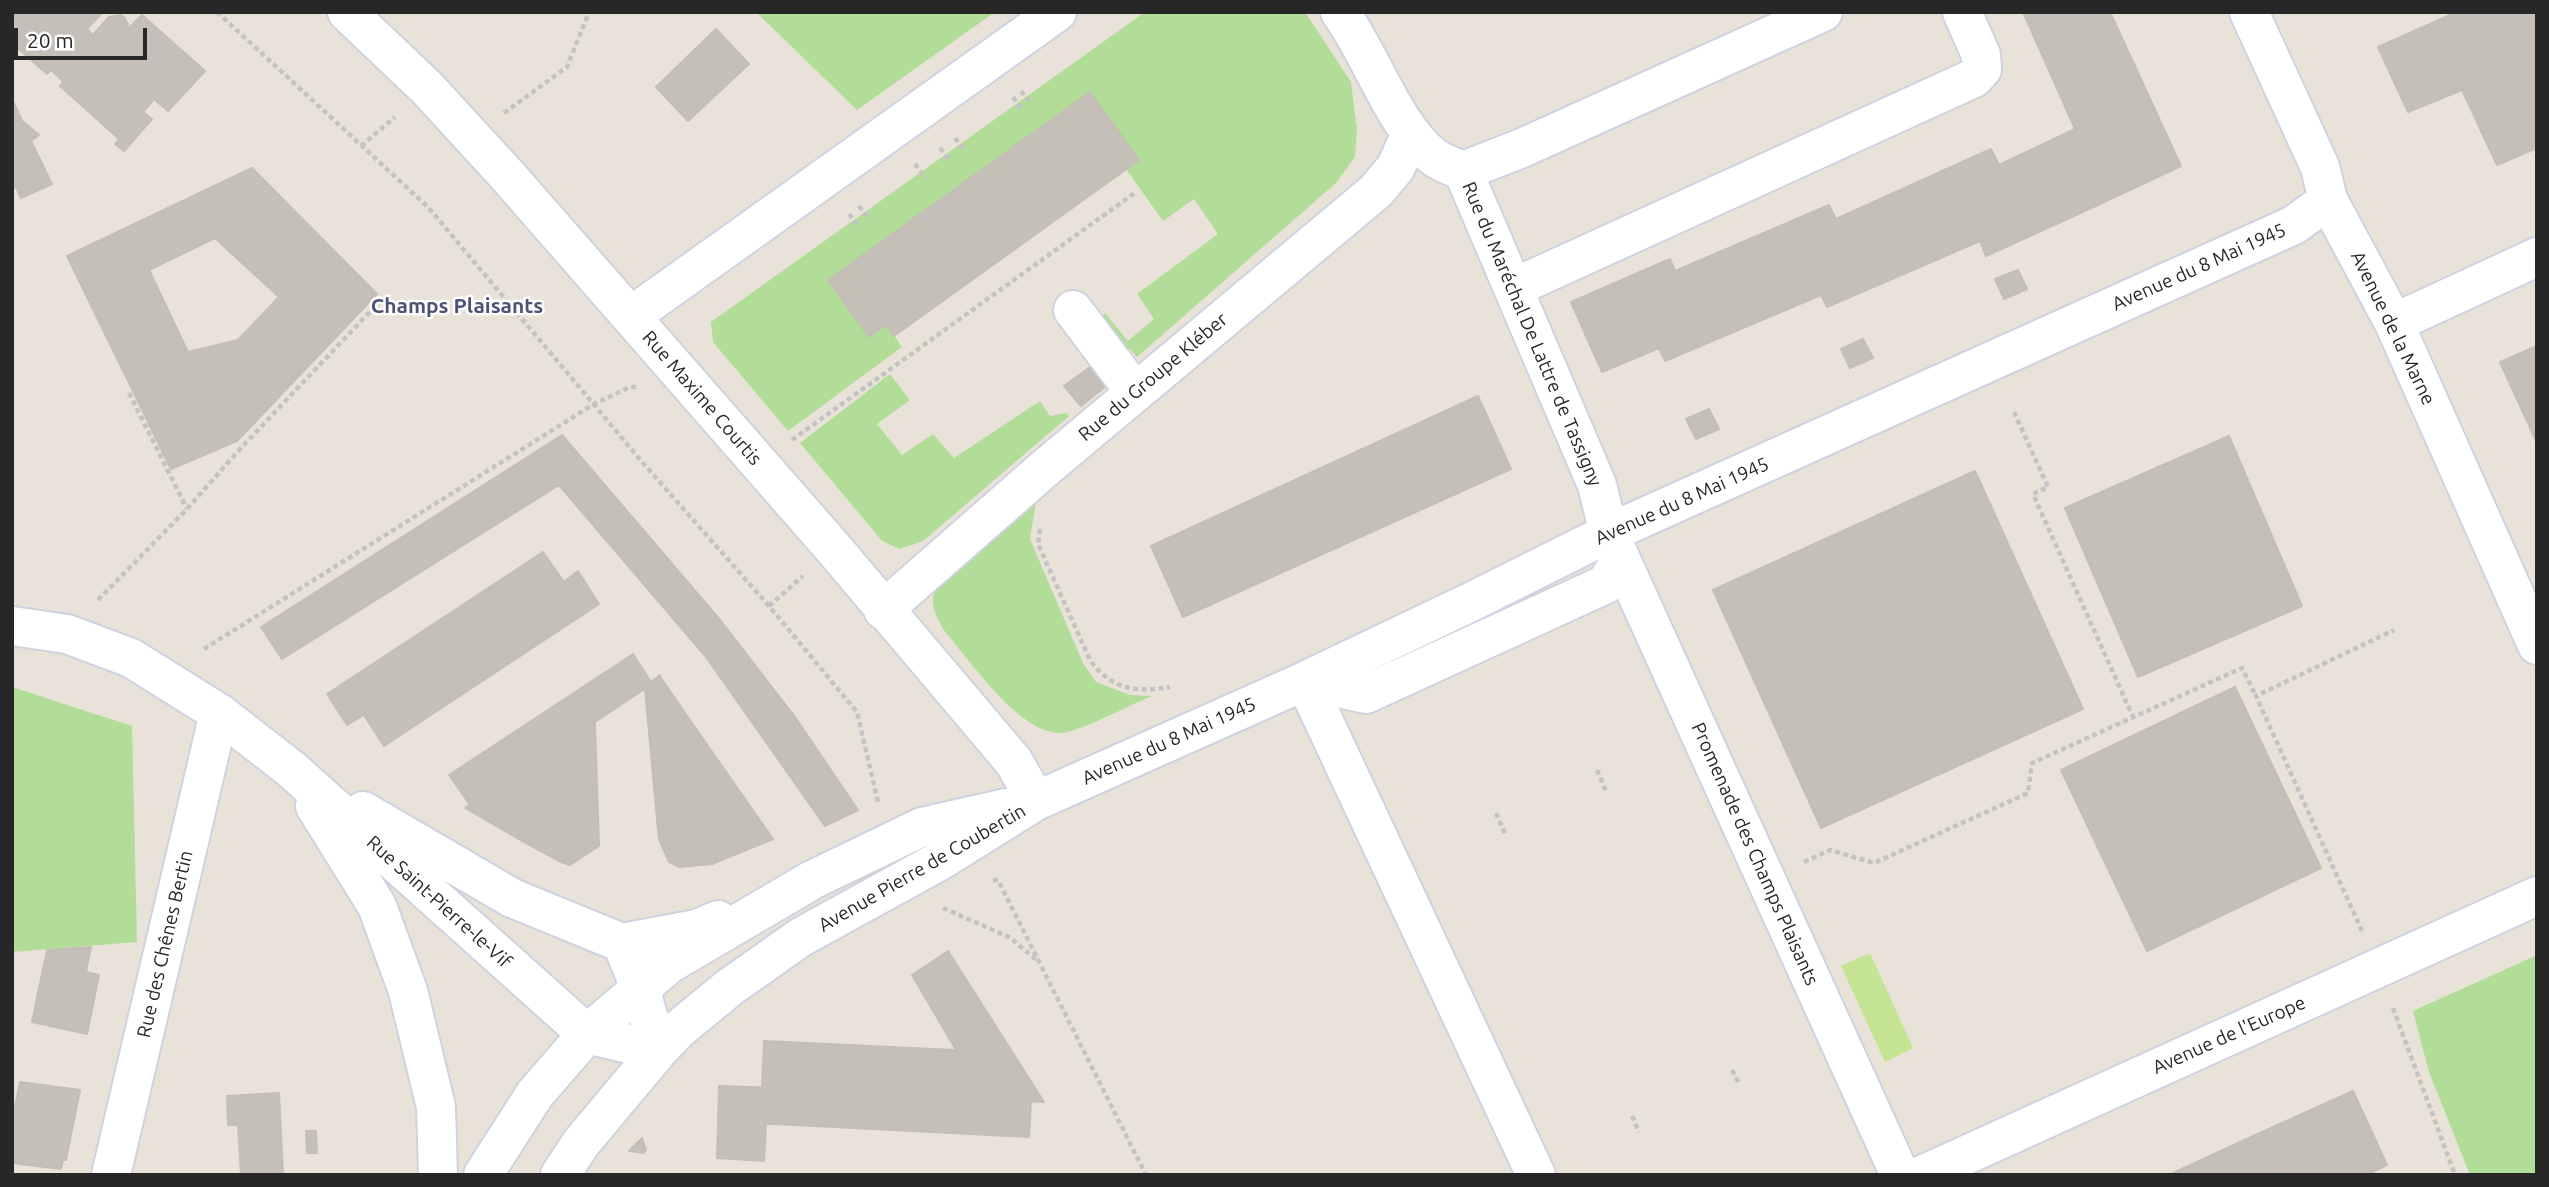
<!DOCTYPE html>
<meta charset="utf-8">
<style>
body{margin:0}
#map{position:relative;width:2549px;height:1187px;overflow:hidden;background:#e9e2d9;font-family:Ubuntu,sans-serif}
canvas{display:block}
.frame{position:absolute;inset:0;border:14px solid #272727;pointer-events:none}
.scale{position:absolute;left:14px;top:28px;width:133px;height:32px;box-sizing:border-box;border:4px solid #272727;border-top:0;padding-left:9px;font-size:21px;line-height:24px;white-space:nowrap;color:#272727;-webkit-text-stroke:5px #fff;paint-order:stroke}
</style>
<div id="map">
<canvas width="2549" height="1187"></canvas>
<div class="frame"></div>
<div class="scale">20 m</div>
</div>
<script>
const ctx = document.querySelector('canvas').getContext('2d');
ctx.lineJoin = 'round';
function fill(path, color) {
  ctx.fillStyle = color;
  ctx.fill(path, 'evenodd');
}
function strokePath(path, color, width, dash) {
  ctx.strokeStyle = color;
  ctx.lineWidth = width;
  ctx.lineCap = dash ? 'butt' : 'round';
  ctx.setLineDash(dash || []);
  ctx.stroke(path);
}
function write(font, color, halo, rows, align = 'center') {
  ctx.font = font + ' Ubuntu,sans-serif';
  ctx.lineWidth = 5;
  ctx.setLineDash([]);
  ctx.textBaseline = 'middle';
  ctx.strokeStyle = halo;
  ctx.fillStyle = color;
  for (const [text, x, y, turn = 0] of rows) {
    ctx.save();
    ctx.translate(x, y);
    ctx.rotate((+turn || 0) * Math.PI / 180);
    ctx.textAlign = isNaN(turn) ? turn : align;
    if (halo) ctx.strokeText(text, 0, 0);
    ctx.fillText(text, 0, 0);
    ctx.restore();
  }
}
fill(new Path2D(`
 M756,12H995L857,110Z
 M1145,12H1305L1351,82L1357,130L1355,157L1336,183L1137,357L1130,349L1125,353L1099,319L1105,313L1128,341L1154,319L1137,294L1218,234L1194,199L1163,221L1126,169L1138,160L1089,92L828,280L869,336L886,324L902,347L788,431L713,342L711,322Z
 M890,374L910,400L877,424L902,455L933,434L954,458L1040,401L1050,416L1066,413L1069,416L923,541L899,549L882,541L800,443Z
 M1037,495L1030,539L1083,663L1096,682L1130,695L1152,696C1127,706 1092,726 1067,732C1025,743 968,658 943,629C938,619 930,606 934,593C941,572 1017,513 1037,495Z
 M12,687L132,726L137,942L12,952Z
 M2537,955V1175H2470L2429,1072L2413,1011Z`), '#b1dd98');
fill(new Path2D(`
 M1870,953L1913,1048L1885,1062L1841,966Z`), '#c4e494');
const building = new Path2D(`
 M12,12H103L87,29L93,35L109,17L120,15L124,17L128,24L127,30L142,15L205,71L168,111L154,99L143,112L152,119L124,151L115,144L119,139L60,86L63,81L51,70L47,74L13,44L20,38L12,31Z
 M2023,12H2110L2181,166L2087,210L2054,139L2075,129Z
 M2457,12H2537V148L2497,165L2462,90L2408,112L2378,47Z
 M716,29L749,64L688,121L656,87Z
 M1090,92L1139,160L894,336L886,324L869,337L828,280Z
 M14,103L22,121L39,135L31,141L52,184L21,198L16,187L12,189Z
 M2054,139L2087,210L1986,256L1980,241L1827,307L1821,295L1665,361L1659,348L1602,372L1571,302L1670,259L1675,271L1829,205L1836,219L1991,149L1999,165Z
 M252,168L377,294L237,441L171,469L67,256ZM215,238L279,297L238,340L188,352L149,270Z
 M2018,270L2027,289L2004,299L1995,279Z
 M1863,339L1873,358L1850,368L1841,349Z
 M2537,346V443L2500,362Z
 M1090,367L1106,386L1081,406L1064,386Z
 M1478,396L1511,469L1183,617L1151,546Z
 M1709,409L1719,429L1696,439L1686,419Z
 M562,435L721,621L795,717L858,810L825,826L706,657L559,485L282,659L261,627Z
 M2229,436L2302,606L2138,677L2065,508Z
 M1975,471L2083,709L1821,828L1713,590Z
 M543,552L564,582L578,571L599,604L384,746L364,715L347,725L327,694Z
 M633,654L651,682L660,675L661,678L470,805L449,775Z
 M661,678L694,726L773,839L712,864L679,867L669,862L659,839L658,830L645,689Z
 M2235,687L2321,868L2147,951L2061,770Z
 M595,722L597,786H588L587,837L565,853L523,831L517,838L465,808Z
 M588,786H597L599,846L570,865L561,862L517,838L523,831L565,853L587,837Z
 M91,947L86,972L99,975L87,1034L32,1022L47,950Z
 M948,951L1044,1102L762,1088L764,1041L956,1050L912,975Z
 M20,1082L80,1090L66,1160H63L61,1169L12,1163V1122Z
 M719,1086L777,1088L775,1124H766L764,1161L717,1158Z
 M777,1088L1031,1101L1029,1137L775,1124Z
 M2353,1091L2387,1165L2366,1175H2281L2262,1132Z
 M279,1093L283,1175H241L238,1125H228L227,1096Z
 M306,1131H316L317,1153H307Z
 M2262,1132L2281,1175H2171V1174Z
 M642,1138L646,1150L644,1153L629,1151Z`);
fill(building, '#c4bfb9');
strokePath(building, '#c4beb3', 2);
const minor = new Path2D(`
 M347,12L427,88L506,174L834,549L1014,762L1036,801
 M1340,12C1371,54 1394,127 1434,157C1442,163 1453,167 1463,171L1597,485L1609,533L1900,1175
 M2249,12L2320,167L2328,200L2394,323L2537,645
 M1463,171L1522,148L1823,12
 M1513,288L1974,78L1982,69L1981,55L1962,12
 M1073,310L1135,392
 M631,316L1057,12
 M2394,323L2537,257
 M883,610L1044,469L1376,191L1396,167L1410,135
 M12,626L67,634L131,658L219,713L291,769L587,1034L658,1051L640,988L622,943
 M1305,681L1536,1175
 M1305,681L1366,694L1606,584L1621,559
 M315,806L377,906L408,991L436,1107L438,1175
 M363,811L512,898L622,943L697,929L718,920
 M111,1175L219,713
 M483,1175L535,1094L587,1034L669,964L812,880L922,827L1006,808
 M560,1175L581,1143L658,1051L679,1029L730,987L801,937L943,859L1036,801L1305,681L1475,600L1609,533L2294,225L2328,200
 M1922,1175L2537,896`);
strokePath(minor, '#cfd2df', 42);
strokePath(new Path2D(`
 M217,12L428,207L643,463L769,606L857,712L878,802
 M1021,91L1031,104
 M1013,97L1022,110
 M504,113L567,67L589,12
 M955,138L965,151
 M361,146L395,117
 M940,148L951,161
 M915,164L926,179
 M859,206L869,219
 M849,214L859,227
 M129,393L187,509
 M2014,412L2048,487L2033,494L2133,717
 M792,440L1136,192
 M1040,529L1038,544L1090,660C1111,689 1135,693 1170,687
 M98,600L187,509L239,450L383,298
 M769,606L803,576
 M204,649L594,404L630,387H636
 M1597,770L1606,791
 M1496,813L1506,836
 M1804,862L1830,850L1874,863L2028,793L2032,763L2242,668L2256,696
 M993,880H998L1146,1175
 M943,908L1009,937L1038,961
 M2362,931L2256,696L2394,630
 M2393,1008L2455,1175
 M1732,1070L1740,1085
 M1632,1116L1639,1132`), '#c3c3c3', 4.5, [5, 3.5]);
strokePath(minor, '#fff', 38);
write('19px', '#272727', '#fff', [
 ["Avenue du 8 Mai 1945",2199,267,-24],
 ["Avenue de la Marne",2393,328,64],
 ["Rue du Maréchal De Lattre de Tassigny",1532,334,67],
 ["Rue du Groupe Kléber",1153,377,-40],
 ["Rue Maxime Courtis",702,398,49],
 ["Avenue du 8 Mai 1945",1682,501,-24],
 ["Avenue du 8 Mai 1945",1169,741,-24],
 ["Promenade des Champs Plaisants",1755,854,66],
 ["Avenue Pierre de Coubertin",922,868,-30],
 ["Rue Saint-Pierre-le-Vif",439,902,42],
 ["Rue des Chênes Bertin",165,944,-77],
 ["Avenue de l'Europe",2229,1035,-24]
]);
write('bold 21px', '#4b5374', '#fff', [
 ["Champs Plaisants",457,306]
]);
</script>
